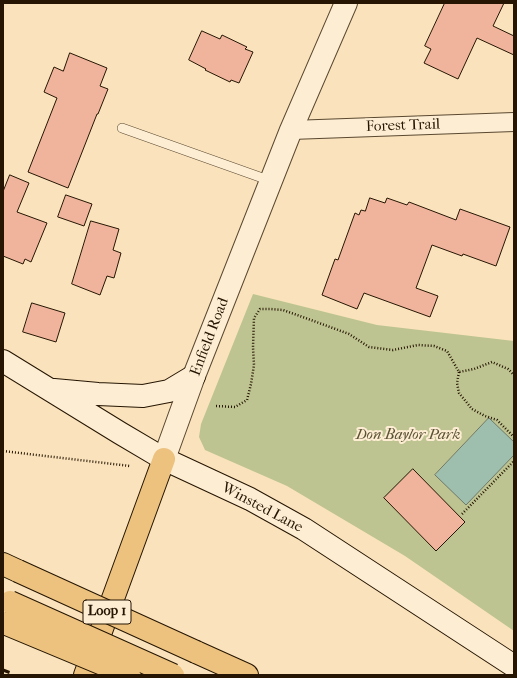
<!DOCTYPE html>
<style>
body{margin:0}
#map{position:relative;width:517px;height:678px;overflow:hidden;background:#fae3bc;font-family:"IM FELL French Canon",serif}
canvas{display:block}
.frame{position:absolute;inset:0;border:4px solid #251502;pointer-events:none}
</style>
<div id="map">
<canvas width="517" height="678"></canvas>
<div class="frame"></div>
</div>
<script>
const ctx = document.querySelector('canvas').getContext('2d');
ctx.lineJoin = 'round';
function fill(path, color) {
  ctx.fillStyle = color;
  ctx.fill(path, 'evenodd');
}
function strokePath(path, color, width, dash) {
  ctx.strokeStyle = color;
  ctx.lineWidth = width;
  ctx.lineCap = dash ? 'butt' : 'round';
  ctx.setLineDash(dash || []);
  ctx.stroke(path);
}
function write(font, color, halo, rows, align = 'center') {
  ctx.font = font + ' "IM FELL French Canon",serif';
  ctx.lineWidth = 4;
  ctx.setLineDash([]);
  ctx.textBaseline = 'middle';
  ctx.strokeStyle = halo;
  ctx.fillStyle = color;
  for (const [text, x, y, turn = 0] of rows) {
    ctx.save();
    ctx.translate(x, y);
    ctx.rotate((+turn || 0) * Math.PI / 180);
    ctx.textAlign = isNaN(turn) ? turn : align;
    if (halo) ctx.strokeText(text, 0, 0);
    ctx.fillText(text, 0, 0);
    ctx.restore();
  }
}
fill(new Path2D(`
 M253,294L377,325L514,341V631L405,556L287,486L205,450L199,437L201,424Z`), '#bec491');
const water = new Path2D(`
 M489,418L514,442V455L466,505L435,475Z`);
fill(water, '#9ebeae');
strokePath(water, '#6e7a69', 1);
const building = new Path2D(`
 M445,3H504L493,26L514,36V55L477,38L458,79L424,63L431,49L425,46Z
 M202,31L220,39L222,35L247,47L245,49L253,52L239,83L231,80L230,82L205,70L206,69L189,60Z
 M70,53L107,68L100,86L108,89L98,114H97L68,188L28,172L57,98L44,92L54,67L63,71Z
 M10,175L29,183L17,212L47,223L31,262L25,259L23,264L3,256V192Z
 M66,195L92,204L84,226L58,217Z
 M370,198L385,203L387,198L407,205L409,202L456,220L460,209L510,227L496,266L463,254L462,256L432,245L416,288L438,296L430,317L364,293L357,309L322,295L335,259L338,260L355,213L359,215L361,210L365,211Z
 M91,221L119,229L113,250L121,253L114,278L107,276L100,295L72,284Z
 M32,303L65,313L56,342L23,332Z
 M413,469L465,522L436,551L384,498Z`);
fill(building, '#f0b49d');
strokePath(building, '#251502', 1);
const service = new Path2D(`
 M122,128L271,181`);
const minor = new Path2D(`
 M291,130L514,122`);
const tertiary = new Path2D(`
 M164,459L194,376L291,130L346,3`);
const secondary = new Path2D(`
 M3,361L120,433L164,459L250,499L304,529L514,666
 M54,390L98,394L143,396L169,391L194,376`);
const primary = new Path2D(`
 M85,675L164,459`);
const motorway = new Path2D(`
 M3,564L18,571
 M196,652L247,675`);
strokePath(service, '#5a4830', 10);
strokePath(minor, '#5a4830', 20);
strokePath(tertiary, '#5a4830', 24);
strokePath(secondary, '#251502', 24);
strokePath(primary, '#251502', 24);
strokePath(motorway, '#251502', 24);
strokePath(new Path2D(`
 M459,372L457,383L459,393L472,409L485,416L497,420L514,437
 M216,406L235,407L247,400L251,384L254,365L253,347L254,318L260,309H270L283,310L311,320L349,334L369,347L393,350L418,345L434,346L447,351L459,372L474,369L492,362L508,369L514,375
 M3,451L130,466
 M462,514L514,461`), '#251502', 2.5, [1, 2]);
strokePath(service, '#fcedd3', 9);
strokePath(minor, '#fcedd3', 18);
strokePath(tertiary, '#fcedd3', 22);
strokePath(secondary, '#fcedd3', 22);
strokePath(primary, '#edc27e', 22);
strokePath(motorway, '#edc27e', 22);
strokePath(new Path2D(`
 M3,670L16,675`), '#251502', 3, [7, 7]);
const motorwayBridge = new Path2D(`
 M18,571L196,652
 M10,602L173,675
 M4,623L129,675`);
strokePath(motorwayBridge, '#251502', 24, []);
strokePath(motorwayBridge, '#edc27e', 22);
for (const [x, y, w] of [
 [107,612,48]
]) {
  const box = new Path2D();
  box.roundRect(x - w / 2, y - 12, w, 24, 3);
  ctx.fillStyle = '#fcedd3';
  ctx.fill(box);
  strokePath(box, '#251502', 1);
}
write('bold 14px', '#251502', null, [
 ["Loop 1",107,612]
]);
write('15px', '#251502', '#fcedd3', [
 ["Forest Trail",403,126,-2],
 ["Enfield Road",210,337,-69],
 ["Winsted Lane",262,508,28]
]);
write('italic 15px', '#5b5234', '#fcedd3', [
 ["Don Baylor Park",408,435]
]);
</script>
